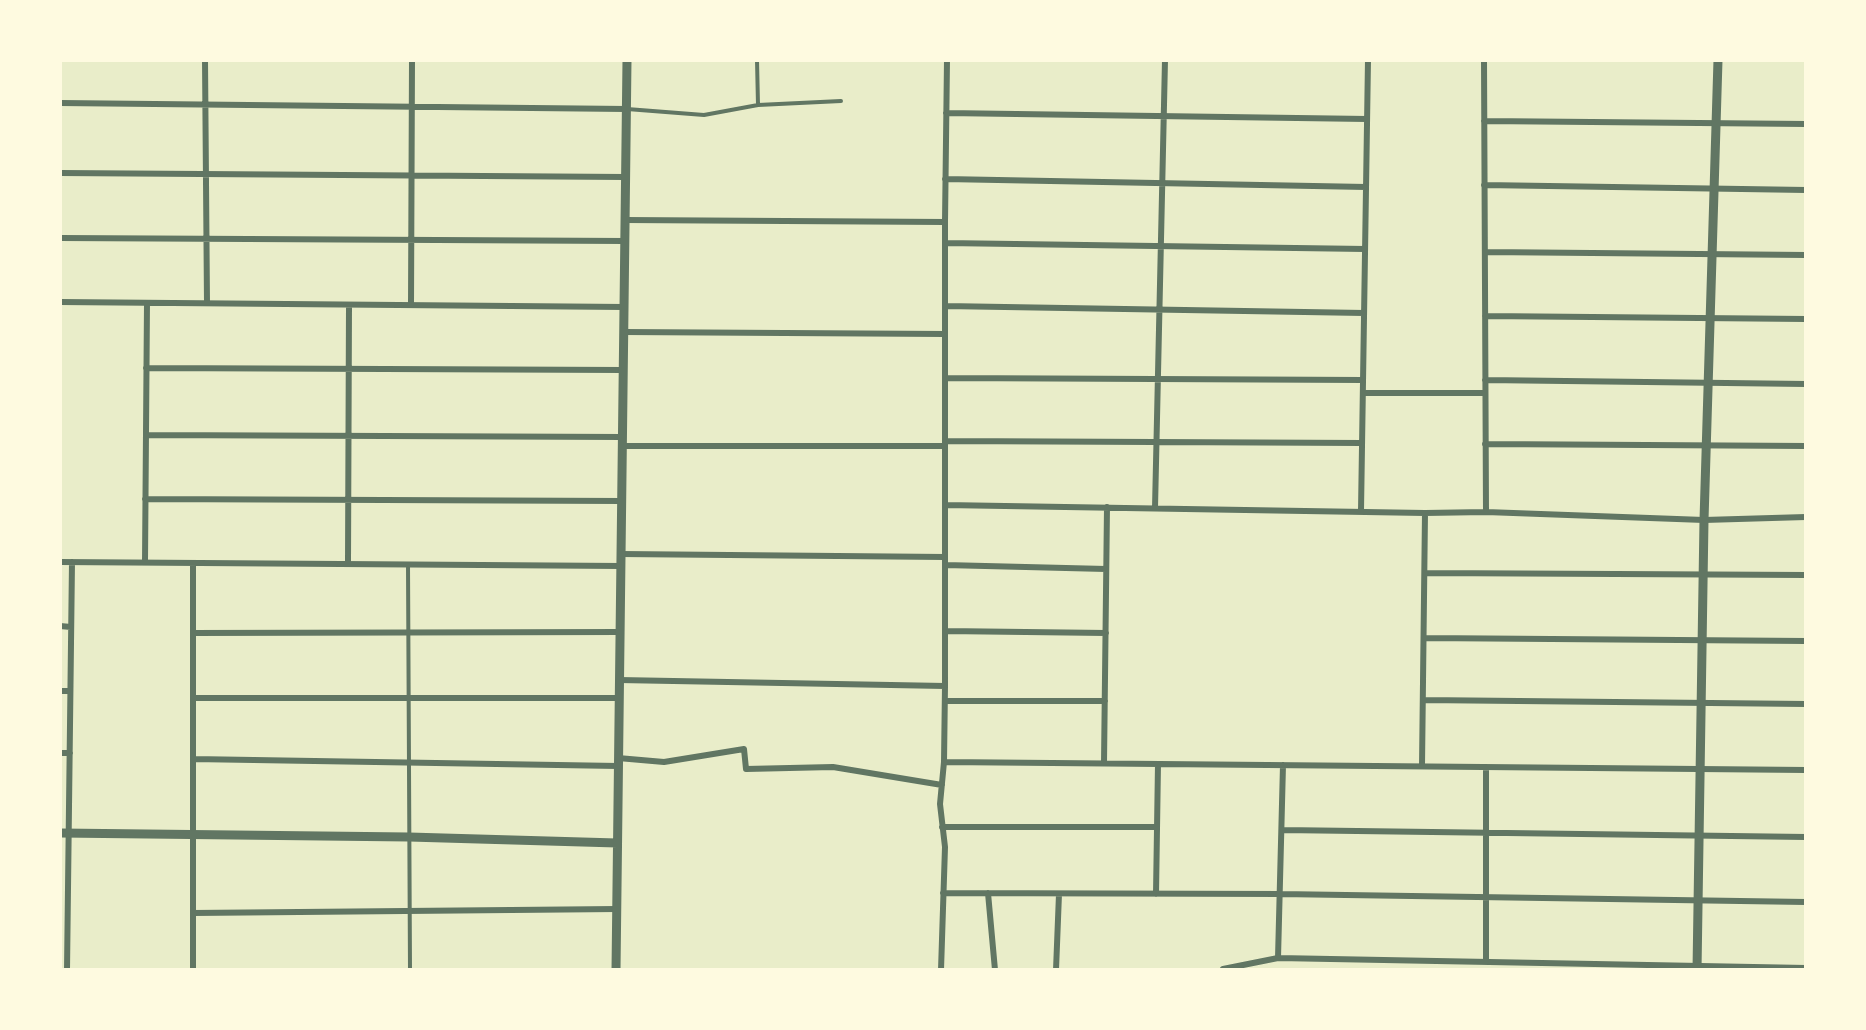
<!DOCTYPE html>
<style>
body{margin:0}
#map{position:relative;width:1866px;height:1030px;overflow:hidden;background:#e9edc9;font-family:Raleway,sans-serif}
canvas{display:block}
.frame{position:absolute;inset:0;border:62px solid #fefae0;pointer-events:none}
</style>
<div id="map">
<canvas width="1866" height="1030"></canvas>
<div class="frame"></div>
</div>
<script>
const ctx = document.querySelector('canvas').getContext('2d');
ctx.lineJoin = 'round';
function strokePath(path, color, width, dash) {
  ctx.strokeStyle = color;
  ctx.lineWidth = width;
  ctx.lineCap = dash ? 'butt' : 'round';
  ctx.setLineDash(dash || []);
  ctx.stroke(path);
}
strokePath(new Path2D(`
 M757,60L758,105
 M627,109L704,115L758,105L841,101
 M408,565L410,970`), '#617663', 4);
strokePath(new Path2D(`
 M205,60L207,303
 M1484,60L1486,512
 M60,103L626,109
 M946,113L1367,119
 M1484,121L1806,124
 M60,173L625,177
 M945,179L1366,187
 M1484,185L1806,190
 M625,220L945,222
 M60,238L625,241
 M945,243L1365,249
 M1485,252L1806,255
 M60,302L624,307
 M411,305L412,60
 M945,306L1364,313
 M1485,316L1806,319
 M624,332L945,334
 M146,368L623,370
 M945,378L1363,380
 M1485,380L1806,384
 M1363,393H1485
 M146,435L622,437
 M945,441L1362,443
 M1485,444L1806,446
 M622,446H945
 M145,499L622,501
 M945,505L1425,513L1486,512L1704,520L1806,517
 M1155,508L1165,60
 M1361,511L1368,60
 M621,554L945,557
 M60,562L621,566
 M145,562L147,303
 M193,563V970
 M348,564L349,305
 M945,565L1106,569
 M1425,573L1806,575
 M60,626L71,627
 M945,631L1106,633
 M193,633L620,632
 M1424,638L1806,641
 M619,680L945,686
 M60,691H70
 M193,698H619
 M1423,700L1806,704
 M945,701H1105
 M60,753H70
 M618,758L664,762L744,749L746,769L833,767L942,785
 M193,759L618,766
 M944,762L1806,770
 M1104,763L1107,507
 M1422,766L1425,513
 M1486,767V962
 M942,827H1157
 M1282,830L1806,837
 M943,893L1280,894L1806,902
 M988,893L995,970
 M1156,894L1158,764
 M193,913L617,909
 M1278,958L1283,765
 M1223,969L1278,958L1806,968
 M67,970L72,562
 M941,970L945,847L940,804L944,762L945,686V222L947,60
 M1056,970L1059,894`), '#617663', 6);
strokePath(new Path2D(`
 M60,833L409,837L617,843
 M616,970L627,60
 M1697,970L1704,520L1718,60`), '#617663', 9);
</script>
